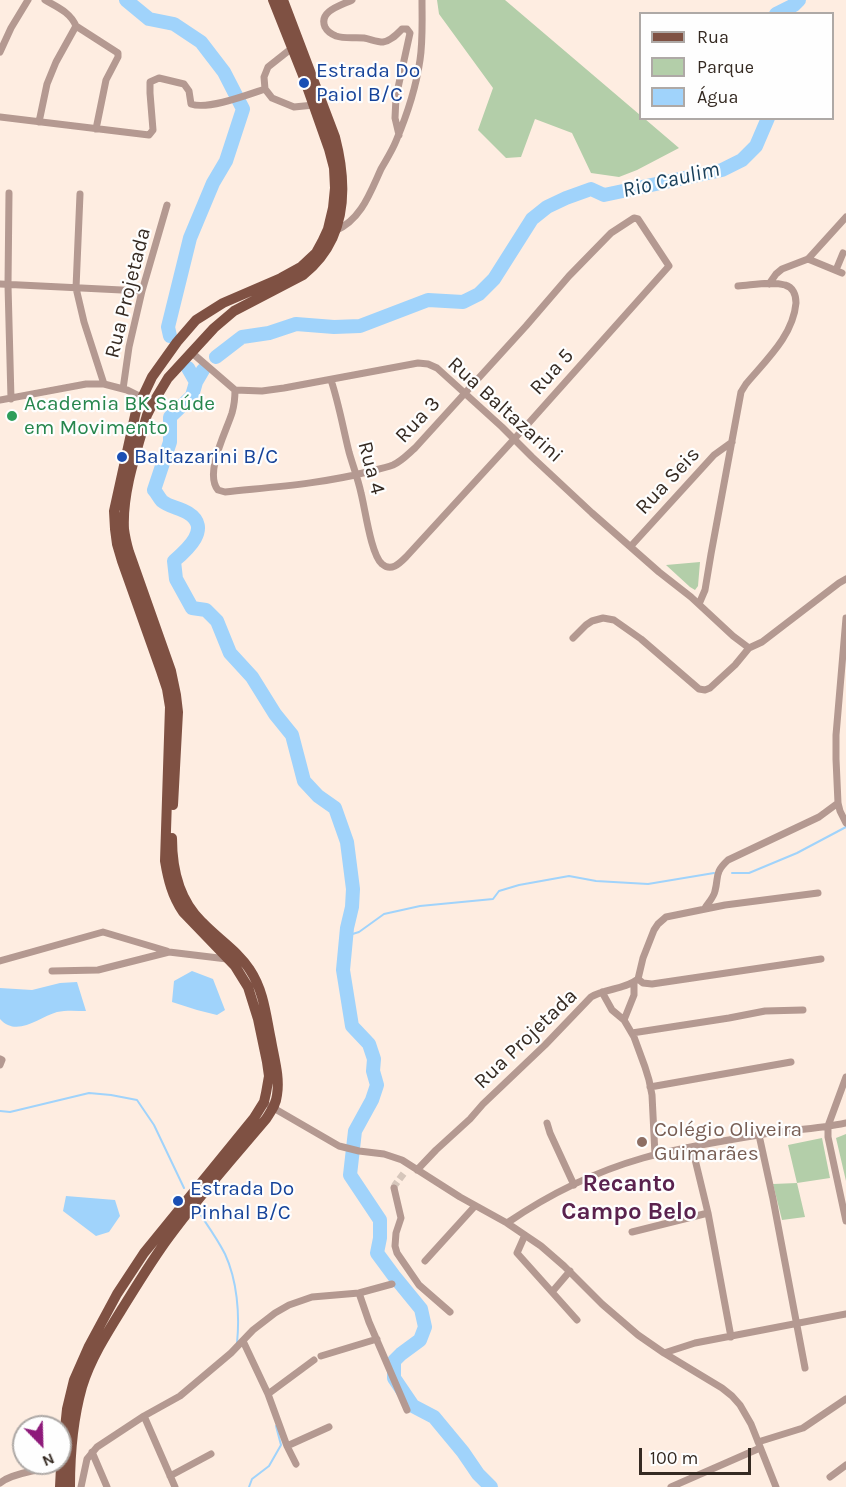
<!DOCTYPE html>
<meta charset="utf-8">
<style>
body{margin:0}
#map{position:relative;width:846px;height:1487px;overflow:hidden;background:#feede1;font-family:Karla,sans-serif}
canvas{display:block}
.legend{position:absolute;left:639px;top:12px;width:195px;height:108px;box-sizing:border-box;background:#fefefe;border:2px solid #aea9a6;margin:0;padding:8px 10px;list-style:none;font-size:18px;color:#352a22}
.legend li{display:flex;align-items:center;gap:12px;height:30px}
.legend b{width:30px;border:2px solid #aea9a6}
.north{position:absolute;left:12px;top:1415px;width:60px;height:60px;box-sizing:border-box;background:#fefefe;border:2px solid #aea9a6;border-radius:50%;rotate:157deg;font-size:16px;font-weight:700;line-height:24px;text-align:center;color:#352a22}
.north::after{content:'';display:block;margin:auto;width:21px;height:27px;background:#8e1a7a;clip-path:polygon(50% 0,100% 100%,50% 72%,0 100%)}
.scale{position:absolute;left:639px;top:1448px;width:112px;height:27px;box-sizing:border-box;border:3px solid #352a22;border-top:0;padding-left:8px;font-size:18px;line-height:21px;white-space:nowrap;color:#352a22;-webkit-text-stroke:4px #fefefe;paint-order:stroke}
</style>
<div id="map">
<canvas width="846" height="1487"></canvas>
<ul class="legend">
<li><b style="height:8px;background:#7f5143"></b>Rua</li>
<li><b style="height:16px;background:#b3cea9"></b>Parque</li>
<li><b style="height:16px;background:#a0d3fb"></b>Água</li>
</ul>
<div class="north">N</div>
<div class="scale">100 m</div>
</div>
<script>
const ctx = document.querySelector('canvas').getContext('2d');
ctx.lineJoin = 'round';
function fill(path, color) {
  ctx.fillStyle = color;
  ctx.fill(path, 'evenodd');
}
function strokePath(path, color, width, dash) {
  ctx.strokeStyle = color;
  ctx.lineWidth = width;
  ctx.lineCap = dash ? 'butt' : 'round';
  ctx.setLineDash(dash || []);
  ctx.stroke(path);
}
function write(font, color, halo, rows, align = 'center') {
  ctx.font = font + ' Karla,sans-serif';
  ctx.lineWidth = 4.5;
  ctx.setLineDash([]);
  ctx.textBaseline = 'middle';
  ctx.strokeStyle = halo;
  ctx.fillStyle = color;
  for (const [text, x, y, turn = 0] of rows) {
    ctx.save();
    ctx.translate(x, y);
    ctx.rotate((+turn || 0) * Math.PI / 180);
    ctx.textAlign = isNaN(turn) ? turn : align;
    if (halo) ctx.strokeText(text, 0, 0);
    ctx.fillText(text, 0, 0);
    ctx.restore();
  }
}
fill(new Path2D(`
 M437,0H505L640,115V118L645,119L679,148L637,170L619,177L591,173L572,133L535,119L521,157L506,158L478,130L493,88L439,14Z
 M700,562L698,586L695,590L690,587L666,565Z
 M846,1134V1181L836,1138Z
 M822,1138L830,1178L797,1183L805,1217L782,1220L773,1184L797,1183L788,1145Z`), '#b3cea9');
fill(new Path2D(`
 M192,971L213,979L225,1010L217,1015L197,1010L172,1002L174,981Z
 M77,982L86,1011C77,1011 66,1010 57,1012C39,1017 17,1038 0,1019V988L32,990L60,983Z
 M66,1196L115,1200L120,1216L109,1232L96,1236L63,1211Z`), '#a0d3fb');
strokePath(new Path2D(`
 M732,873H749L797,853L846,827
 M346,936L359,932L384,914L420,906L493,899L499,891L519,885L569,876L596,881L648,884L714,873
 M0,1111L10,1112L89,1093L111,1095L137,1100L154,1125L184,1188
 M200,1214C208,1226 218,1240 225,1254C237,1280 240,1314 237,1343
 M249,1487L252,1479L269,1466L281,1445L276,1426`), '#a0d3fb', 2);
strokePath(new Path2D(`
 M126,0L149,19L174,24L201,42L224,72L243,109L226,161L213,183L190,238L168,327L170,336
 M776,14L794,5L799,0
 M216,357L242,337L269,333L296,324L334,327L360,326L428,300L463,302L479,294L494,279L532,219L547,207L566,198L591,189L604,195L722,170L742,160L756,146L768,118
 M188,368L196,382
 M203,370L196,382L192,396L170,417V442L154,490C157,493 159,498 162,501C169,507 180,508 188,513C212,528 187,550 174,561L176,579L192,608L206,610L217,621L230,653L252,677L275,714L292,735L304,781L318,796L335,808L347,842L353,889L352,907L347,928L343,970L352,1026L369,1044L374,1059L373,1071L377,1085L372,1100L355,1131L350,1175L380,1220V1238L377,1253L394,1276L421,1309L425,1327L420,1340L401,1354L394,1361V1378L413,1406L434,1417L463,1452L478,1474L491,1487`), '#a0d3fb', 14);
strokePath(new Path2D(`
 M394,1188L395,1185L404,1173`), '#d6c6bb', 7, [7, 3.5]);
strokePath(new Path2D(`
 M45,0C57,7 70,12 76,26
 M352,0C342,5 318,11 325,27C327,31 331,34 336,36C345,39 355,37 364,38C370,39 377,42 383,42C391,41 397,34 402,29H407L410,33L396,97L395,118L399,135
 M292,48L268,67L264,77L265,89L272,98L294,107L314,105
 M0,52L11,28L28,0
 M0,117L149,135L153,130L150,93V82L159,78L184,84L189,91L191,104C208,110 247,95 265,89
 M39,122L47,84L56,62L76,26L118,53V57L106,80L96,129
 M9,193L8,285L11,399
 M80,194L76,288L84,322L104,384
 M335,231C361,220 370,193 381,169C386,160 392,151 396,141C407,115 416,88 420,60C423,41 422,20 422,0
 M808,259L842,273
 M836,270L843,253
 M0,284L142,291
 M769,284L776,274L782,269L808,259L846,217
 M191,352L235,390L262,391L284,388L418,363L428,364L437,368L502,427L532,457L592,513L659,572L691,597L733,636L749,648
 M123,389L129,347L142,291L167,205
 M235,390C235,398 234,406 232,413C226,432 204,473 218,490L225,492C272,487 321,484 367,472C375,470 385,468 393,465C402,461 408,454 415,448L526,326L569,276L611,233L634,218L638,219L669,266L527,425L406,557C399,564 391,572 382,564C371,555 365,508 361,493C358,479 353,466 349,452C343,428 339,404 331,380
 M0,400L86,384H104L127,390L153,403
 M631,546L714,455L732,442
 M699,604L705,590L711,554L741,392L746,384C766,360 793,336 796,303C796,295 793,287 785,285C771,281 753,285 738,286
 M846,618L836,735V759L838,803L840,811L846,823
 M573,638L586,625L592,621L603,618L614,620L641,639L699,689L705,690L710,688L735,665L749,648L762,642L839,583L846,579
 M705,908C708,903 714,897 715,891C719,876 714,873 728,860L819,817L838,803
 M0,961L103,932L167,951
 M52,971L98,970L169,952L227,959
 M638,979L643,958L654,930L658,924L666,917L725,905L818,893
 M602,992L612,1010L624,1020L634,1037L645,1067L649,1080L652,1095L655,1155
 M624,1020L634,995V982
 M632,1033L729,1018L765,1011L803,1010
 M0,1059L2,1060L0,1065
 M846,1077L828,1126V1137L846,1221
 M650,1087L791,1062
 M270,1106L339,1146L359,1151L384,1154L402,1160L460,1197L507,1223L541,1246L564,1266L602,1304L638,1335L664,1353L722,1388L732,1396L740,1405L751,1424L776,1487
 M547,1123L550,1133L574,1185
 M759,1135L773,1199L805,1368
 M692,1147L708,1213L731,1337
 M417,1170L436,1150L470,1119L483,1104L545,1045L591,997C606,988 624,990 638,979L643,983L652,984L821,959
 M394,1188L401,1218L396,1233L395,1246L397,1253L419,1285L450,1312
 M507,1223C548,1195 594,1172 643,1158C682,1147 724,1141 764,1134C791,1130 819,1129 846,1123
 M632,1232L708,1213
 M525,1235L517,1253L577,1320
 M425,1261L475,1206
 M552,1292L570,1271
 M359,1293L369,1322L407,1410
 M243,1341L268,1394L287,1446L296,1464
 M664,1353L695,1343L846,1314
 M321,1356L377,1339
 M268,1394L314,1360
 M144,1416L175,1487
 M758,1442L803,1428L846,1399
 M287,1446L329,1427
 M92,1452L107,1487
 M170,1476L211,1454
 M830,1477L846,1465
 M0,1483C12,1473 49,1467 64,1467
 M81,1487L87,1459L97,1447L144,1416L180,1396L231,1353L253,1330L275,1313L289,1305L312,1297L359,1293L392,1284
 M671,1487L760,1448`), '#b49991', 7);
strokePath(new Path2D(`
 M173,805L178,712L176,695L171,671L129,552C127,545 125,537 124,529C122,492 137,450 147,415L153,403L168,378L214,328L234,311L303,275C347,240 348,187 335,137L283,0
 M60,1487L61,1467L67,1409L74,1380L89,1346L117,1294L144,1253L254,1118L264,1102L266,1093L269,1076L267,1062L258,1019L248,987L235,966L183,912C172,896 168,879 165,861L170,707L167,689L161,671L122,561L117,544L115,529L114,511L136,411L152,377L177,342L196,320L223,303L281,278L301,267L316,253L322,242L328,229L333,208L335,188L334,168L329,149L304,78L273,0
 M70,1487C70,1454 73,1419 82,1387C90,1360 107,1333 122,1309C137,1285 152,1260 169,1237C199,1196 233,1158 266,1119C271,1111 276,1105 277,1095C280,1077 274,1058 271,1040C266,1016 264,991 250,970C238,951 218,939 202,922C179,900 172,869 172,838`), '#7f5143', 10);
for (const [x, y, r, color] of [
 [304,83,6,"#1a4fb4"],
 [12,416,6,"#2e9e5b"],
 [122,457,6,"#1a4fb4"],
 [642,1142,6,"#8d6e63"],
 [178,1201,6,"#1a4fb4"]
]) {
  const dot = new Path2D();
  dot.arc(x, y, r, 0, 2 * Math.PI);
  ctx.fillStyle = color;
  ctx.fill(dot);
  strokePath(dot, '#fefefe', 2);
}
write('21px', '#164399', '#fefefe', [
 ["Estrada Do",316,71],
 ["Paiol B/C",316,95],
 ["Baltazarini B/C",134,457],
 ["Estrada Do",190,1189],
 ["Pinhal B/C",190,1213]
], 'left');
write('21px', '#352a22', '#fefefe', [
 ["Rua Projetada",128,293,-76],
 ["Rua 5",552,372,-48],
 ["Rua Baltazarini",505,410,42],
 ["Rua 3",418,420,-47],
 ["Rua 4",371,468,75],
 ["Rua Seis",668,481,-47],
 ["Rua Projetada",526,1039,-44]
]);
write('21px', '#27864d', '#fefefe', [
 ["Academia BK Saúde",24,404],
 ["em Movimento",24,428]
], 'left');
write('21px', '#785e54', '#fefefe', [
 ["Colégio Oliveira",654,1130],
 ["Guimarães",654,1154]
], 'left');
write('italic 22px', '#173e59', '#fefefe', [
 ["Rio Caulim",671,180,-13]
]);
write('bold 24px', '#5a224e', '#fefefe', [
 ["Recanto",629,1184],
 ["Campo Belo",629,1212]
]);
</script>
